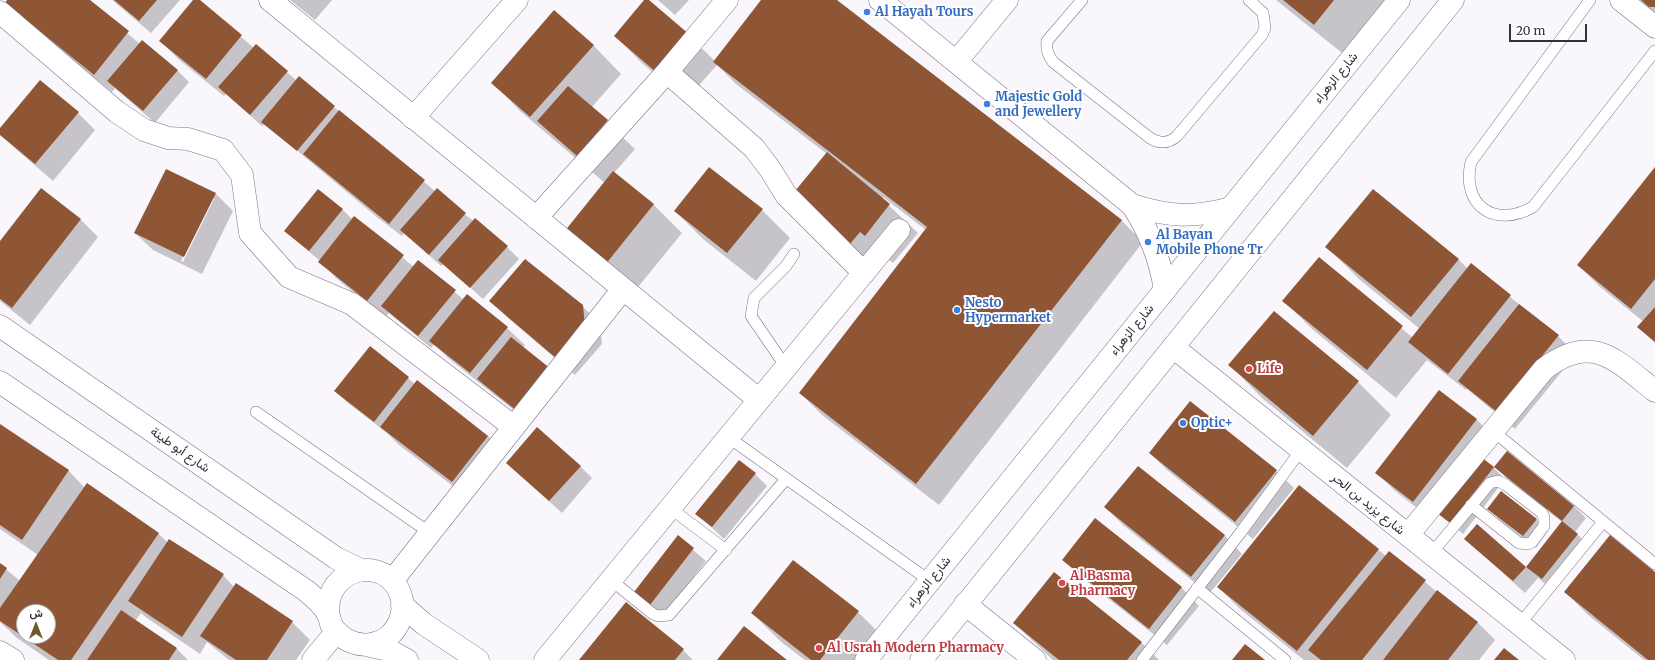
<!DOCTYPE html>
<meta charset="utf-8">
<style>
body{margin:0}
#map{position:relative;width:1655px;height:660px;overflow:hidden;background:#f9f6fc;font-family:Merriweather,Vazirmatn,serif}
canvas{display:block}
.north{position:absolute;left:16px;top:604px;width:40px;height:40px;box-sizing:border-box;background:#fff;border:1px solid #aeacb0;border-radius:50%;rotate:0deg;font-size:11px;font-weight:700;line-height:16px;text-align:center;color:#342f3a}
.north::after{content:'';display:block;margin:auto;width:14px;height:18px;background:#6f5a29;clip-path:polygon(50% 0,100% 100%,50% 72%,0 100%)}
.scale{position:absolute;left:1509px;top:24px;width:78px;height:18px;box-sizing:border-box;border:2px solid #342f3a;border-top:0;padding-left:5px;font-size:12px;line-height:14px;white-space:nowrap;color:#342f3a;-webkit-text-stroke:3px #fff;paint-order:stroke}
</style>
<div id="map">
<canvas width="1655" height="660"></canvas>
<div class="north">ش</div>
<div class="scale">20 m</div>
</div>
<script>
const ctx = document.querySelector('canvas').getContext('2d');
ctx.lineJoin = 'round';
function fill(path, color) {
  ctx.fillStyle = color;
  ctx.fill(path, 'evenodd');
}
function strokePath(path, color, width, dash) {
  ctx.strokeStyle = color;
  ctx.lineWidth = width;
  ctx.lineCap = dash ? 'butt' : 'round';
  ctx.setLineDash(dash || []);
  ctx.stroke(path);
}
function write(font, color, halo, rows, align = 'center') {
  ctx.font = font + ' Merriweather,Vazirmatn,serif';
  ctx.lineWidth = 4;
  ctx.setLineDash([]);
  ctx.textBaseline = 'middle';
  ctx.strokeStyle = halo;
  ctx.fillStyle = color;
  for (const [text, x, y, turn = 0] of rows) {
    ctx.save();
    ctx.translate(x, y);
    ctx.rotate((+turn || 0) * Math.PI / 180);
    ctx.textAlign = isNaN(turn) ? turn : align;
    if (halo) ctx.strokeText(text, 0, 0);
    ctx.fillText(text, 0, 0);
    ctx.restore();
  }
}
fill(new Path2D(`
 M8,0H89L140,44L177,70L189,82L155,123L115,88L112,92L24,20Z
 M112,0H180L151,33Z
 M194,0H198L254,48L256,45L297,81L299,78L435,191L507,247L519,259L483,299L444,264L441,266L404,233L402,236L378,218L265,124L262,126L226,94L224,96L178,59L161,41Z
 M290,0H332L315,20Z
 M646,0L689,36L715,61L762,0H835L1121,220L1143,242L939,505L822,415L800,393L926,230L883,197L882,199L918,233L893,263L889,260L879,272L820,224L827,154L736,84L717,65L686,100L643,64L615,36Z
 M658,0H689L675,15Z
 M1276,0H1393L1347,57Z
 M1637,0H1655V15Z
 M593,45L621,74L591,108L635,149L614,173L654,205L682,233L634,292L593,260L605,183L520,111L492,82Z
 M78,113L95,130L53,181L16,149L0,134V130Z
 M1655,169V343L1639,327L1644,322L1600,287L1578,265Z
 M42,190L81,220L98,237L30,325L0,301V243Z
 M215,193L233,211L202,274L153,250L135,233ZM211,199H214L183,262L181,261Z
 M342,209L353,220L355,218L414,267L418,261L464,300L467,295L507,328L525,345L523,348L530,423L448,358L434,344L431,348L389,313L385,318L337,279L320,261L285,231Z
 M762,210L790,238L756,281L703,239L675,211Z
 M1327,247L1459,260L1468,269L1471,265L1558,336L1576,354L1515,429L1467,389L1466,390L1427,360L1396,398L1312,329L1284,301L1319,258L1413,338L1420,329L1359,279Z
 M490,300L582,306L600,323L602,344L575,375L508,318Z
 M1274,313L1358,382L1391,415L1347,468L1262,398L1230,365Z
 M370,347L415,384L488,436L505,454L470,499L399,445L387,433L348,403L335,391Z
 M1439,392L1477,420L1494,437L1453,492L1493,467L1505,479L1463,534L1437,511L1431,519L1394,490L1377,473Z
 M0,425L69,471L85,488L158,533L168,543L223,575L234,587L236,584L292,622L310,640L296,660H229L207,642L200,654L147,618L141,613L135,621L177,649L188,660H49L17,638L0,622V564L20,581L38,555L0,529ZM24,612H48V636H24Z
 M1507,452L1574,506L1586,518L1575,532L1589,546L1554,591L1538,578L1525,593L1465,539L1477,525L1526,568L1562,522L1507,479L1495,466Z
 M1150,453L1276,471L1294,488L1253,539L1167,470Z
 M507,463L580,466L592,478L562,513Z
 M1138,467L1225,536L1242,554L1209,594L1123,525L1105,507Z
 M755,474L767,486L724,539L697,514Z
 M1300,486L1386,556L1389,552L1437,592L1477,622L1495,640L1479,660H1304L1240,609L1218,587Z
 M1489,509L1536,519L1548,531L1536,548L1501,521Z
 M1096,520L1182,588L1199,606L1167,645L1081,577L1063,560Z
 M678,537L706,561L663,616L647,604Z
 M1655,573V660H1644L1587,614L1565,592Z
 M858,612L886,640L870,660H805L780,641L752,613Z
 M1014,623L1141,642L1159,660H1053Z
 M683,650L693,660H581Z`), '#0003');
fill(new Path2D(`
 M7,0H90L129,31L94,75L5,3Z
 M114,0H157L139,21Z
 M193,0H200L242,35L206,79L159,41Z
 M644,0H649L690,35L657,73L614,36Z
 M761,0H837L1122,220L916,484L799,393L927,227L713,62Z
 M1283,0H1334L1314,25Z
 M1641,0H1655V7H1649Z
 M554,10L594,45L530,117L491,83Z
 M142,40L178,70L143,111L107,81Z
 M256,44L288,71L250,115L218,87Z
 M299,76L335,106L297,151L261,122Z
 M40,80L79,112L35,164L0,135V128Z
 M568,86L608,120L577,156L537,121Z
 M339,110L425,180L389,224L303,154Z
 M827,152L890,204L865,236L860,232L850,244L791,196Z
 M709,167L763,209L727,253L674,211Z
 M1655,167V279L1631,309L1577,265Z
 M166,169L216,193L184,257L134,233Z
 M613,171L654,204L605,265L564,232Z
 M41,188L81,219L12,308L0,299V241Z
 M437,188L466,213L429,255L400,230Z
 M318,189L343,209L309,251L284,231Z
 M1373,189L1459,259L1411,317L1325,247Z
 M354,216L404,255L367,301L318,262Z
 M475,218L508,246L470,288L438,260Z
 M1319,257L1403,326L1367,370L1282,301Z
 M525,259L583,305L585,326L557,359L489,301Z
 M418,260L456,290L418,336L381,306Z
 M1471,263L1511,295L1448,374L1408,342Z
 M467,294L508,327L470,373L429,341Z
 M1519,304L1559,335L1497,412L1458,381Z
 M1655,307V342L1637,327Z
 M1274,311L1359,381L1313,436L1228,365Z
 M511,337L551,369L517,411L477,379Z
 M370,346L409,377L374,422L334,391Z
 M417,380L488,436L452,482L380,427Z
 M1439,390L1477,419L1413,502L1375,473Z
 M1190,401L1277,470L1235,522L1149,453Z
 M0,424L69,470L22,540L0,525Z
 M537,427L581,466L549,501L506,463Z
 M1507,451L1574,506L1562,521L1494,467Z
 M1481,457L1494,467L1450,523L1437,513Z
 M739,460L756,473L712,527L695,514Z
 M1138,466L1225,535L1191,577L1104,507Z
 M87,483L159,533L71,660H58L0,621V608ZM24,612H48V636H24Z
 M1299,485L1379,549L1297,651L1217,587Z
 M1501,491L1537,519L1523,536L1487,509Z
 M1095,518L1182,587L1149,629L1062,560Z
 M1562,521L1578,534L1542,579L1526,567Z
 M1477,524L1526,567L1513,581L1464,539Z
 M678,535L694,548L650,605L634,592Z
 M1610,535L1655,572V660H1648L1564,592Z
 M169,539L224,574L182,637L128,601Z
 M1389,551L1426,580L1362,660H1321L1308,650Z
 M793,560L859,611L820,660H811L751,613Z
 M0,563L7,568L0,579Z
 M1054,572L1142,642L1127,660H1059L1013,623Z
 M236,583L293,621L267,660H236L200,636Z
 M1437,590L1478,622L1448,660H1383Z
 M626,602L684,649L675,660H579Z
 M121,610L177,648L169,660H87Z
 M744,626L787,660H717Z
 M1245,644L1265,660H1232Z
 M1504,648L1519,660H1494Z`), '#8f5636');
const service = new Path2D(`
 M1082,0L1047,41C1046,50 1048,55 1053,62L1150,138C1160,144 1168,144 1177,136L1262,35L1265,28L1263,13L1249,0
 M1590,0L1471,162C1461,205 1494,229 1533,207L1655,51
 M786,367L751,316L754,298L786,266L794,254
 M256,412L430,533
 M1493,431L1655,564
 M728,437L930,581
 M670,508L726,550
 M1431,554L1490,483L1498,481L1506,485L1542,513L1544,517V526L1532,542L1528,544L1519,543L1471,505
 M611,580L653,614L658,616L669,615L786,479
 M1197,588L1285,660
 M1519,625L1603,522
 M1142,660L1241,532L1301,450`);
const minor = new Path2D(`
 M270,0L758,399
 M880,0L1132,205C1150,232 1160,258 1165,290
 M1621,0L1655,27
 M0,12L117,112L144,130L168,138L188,139L223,150L242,175L250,233L289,277L352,304L514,427
 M956,62L1007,0
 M667,72L754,148L770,169L786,195L864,273
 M413,118L517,0
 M1132,205C1169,217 1194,218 1231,208
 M536,218L667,72L727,0
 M0,326L336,558L361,570
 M1173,347L1564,660
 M0,382L308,592C315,599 325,606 328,615C330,617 330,621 331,624C338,638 356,647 371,644C380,642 387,639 392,633C401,623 405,609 401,596C388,554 325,565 328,614
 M1408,535L1544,369C1592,332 1616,360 1655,391
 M392,581L623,289
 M965,604L1035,660
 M402,605L424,624L478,660
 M366,645L389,650L407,660
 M0,652L13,660
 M313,660L336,632
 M545,660L899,230`);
const secondary = new Path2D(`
 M866,660L1399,0
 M921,660L1453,0`);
strokePath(service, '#7e728c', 12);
strokePath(minor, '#7e728c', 23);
strokePath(secondary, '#7e728c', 23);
strokePath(service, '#fff', 11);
strokePath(minor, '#fff', 22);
strokePath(secondary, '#fff', 22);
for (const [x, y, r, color] of [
 [867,12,4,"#3f7fe0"],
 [987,104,4,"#3f7fe0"],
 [1148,242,4,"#3f7fe0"],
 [957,310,4,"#3f7fe0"],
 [1249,369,4,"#e0444e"],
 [1183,423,4,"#3f7fe0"],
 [1062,583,4,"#e0444e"],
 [819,648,4,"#e0444e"]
]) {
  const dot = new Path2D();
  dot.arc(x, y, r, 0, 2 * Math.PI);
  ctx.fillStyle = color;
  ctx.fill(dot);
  strokePath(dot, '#fff', 1.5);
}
write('bold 13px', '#366cbe', '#fff', [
 ["Al Hayah Tours",875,12],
 ["Majestic Gold",995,97],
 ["and Jewellery",995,112],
 ["Al Bayan",1156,235],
 ["Mobile Phone Tr",1156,250],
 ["Nesto",965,303],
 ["Hypermarket",965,318],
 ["Optic+",1191,423]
], 'left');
write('13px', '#342f3a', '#fff', [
 ["شارع الزهراء",1336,78,-51],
 ["شارع الزهراء",1132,330,-51],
 ["شارع أبو طينة",180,450,35],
 ["شارع يزيد بن الحر",1368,504,39],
 ["شارع الزهراء",929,582,-51]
]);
write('bold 13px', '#be3a42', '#fff', [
 ["Life",1257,369],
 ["Al Basma",1070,576],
 ["Pharmacy",1070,591],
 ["Al Usrah Modern Pharmacy",827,648]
], 'left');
</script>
